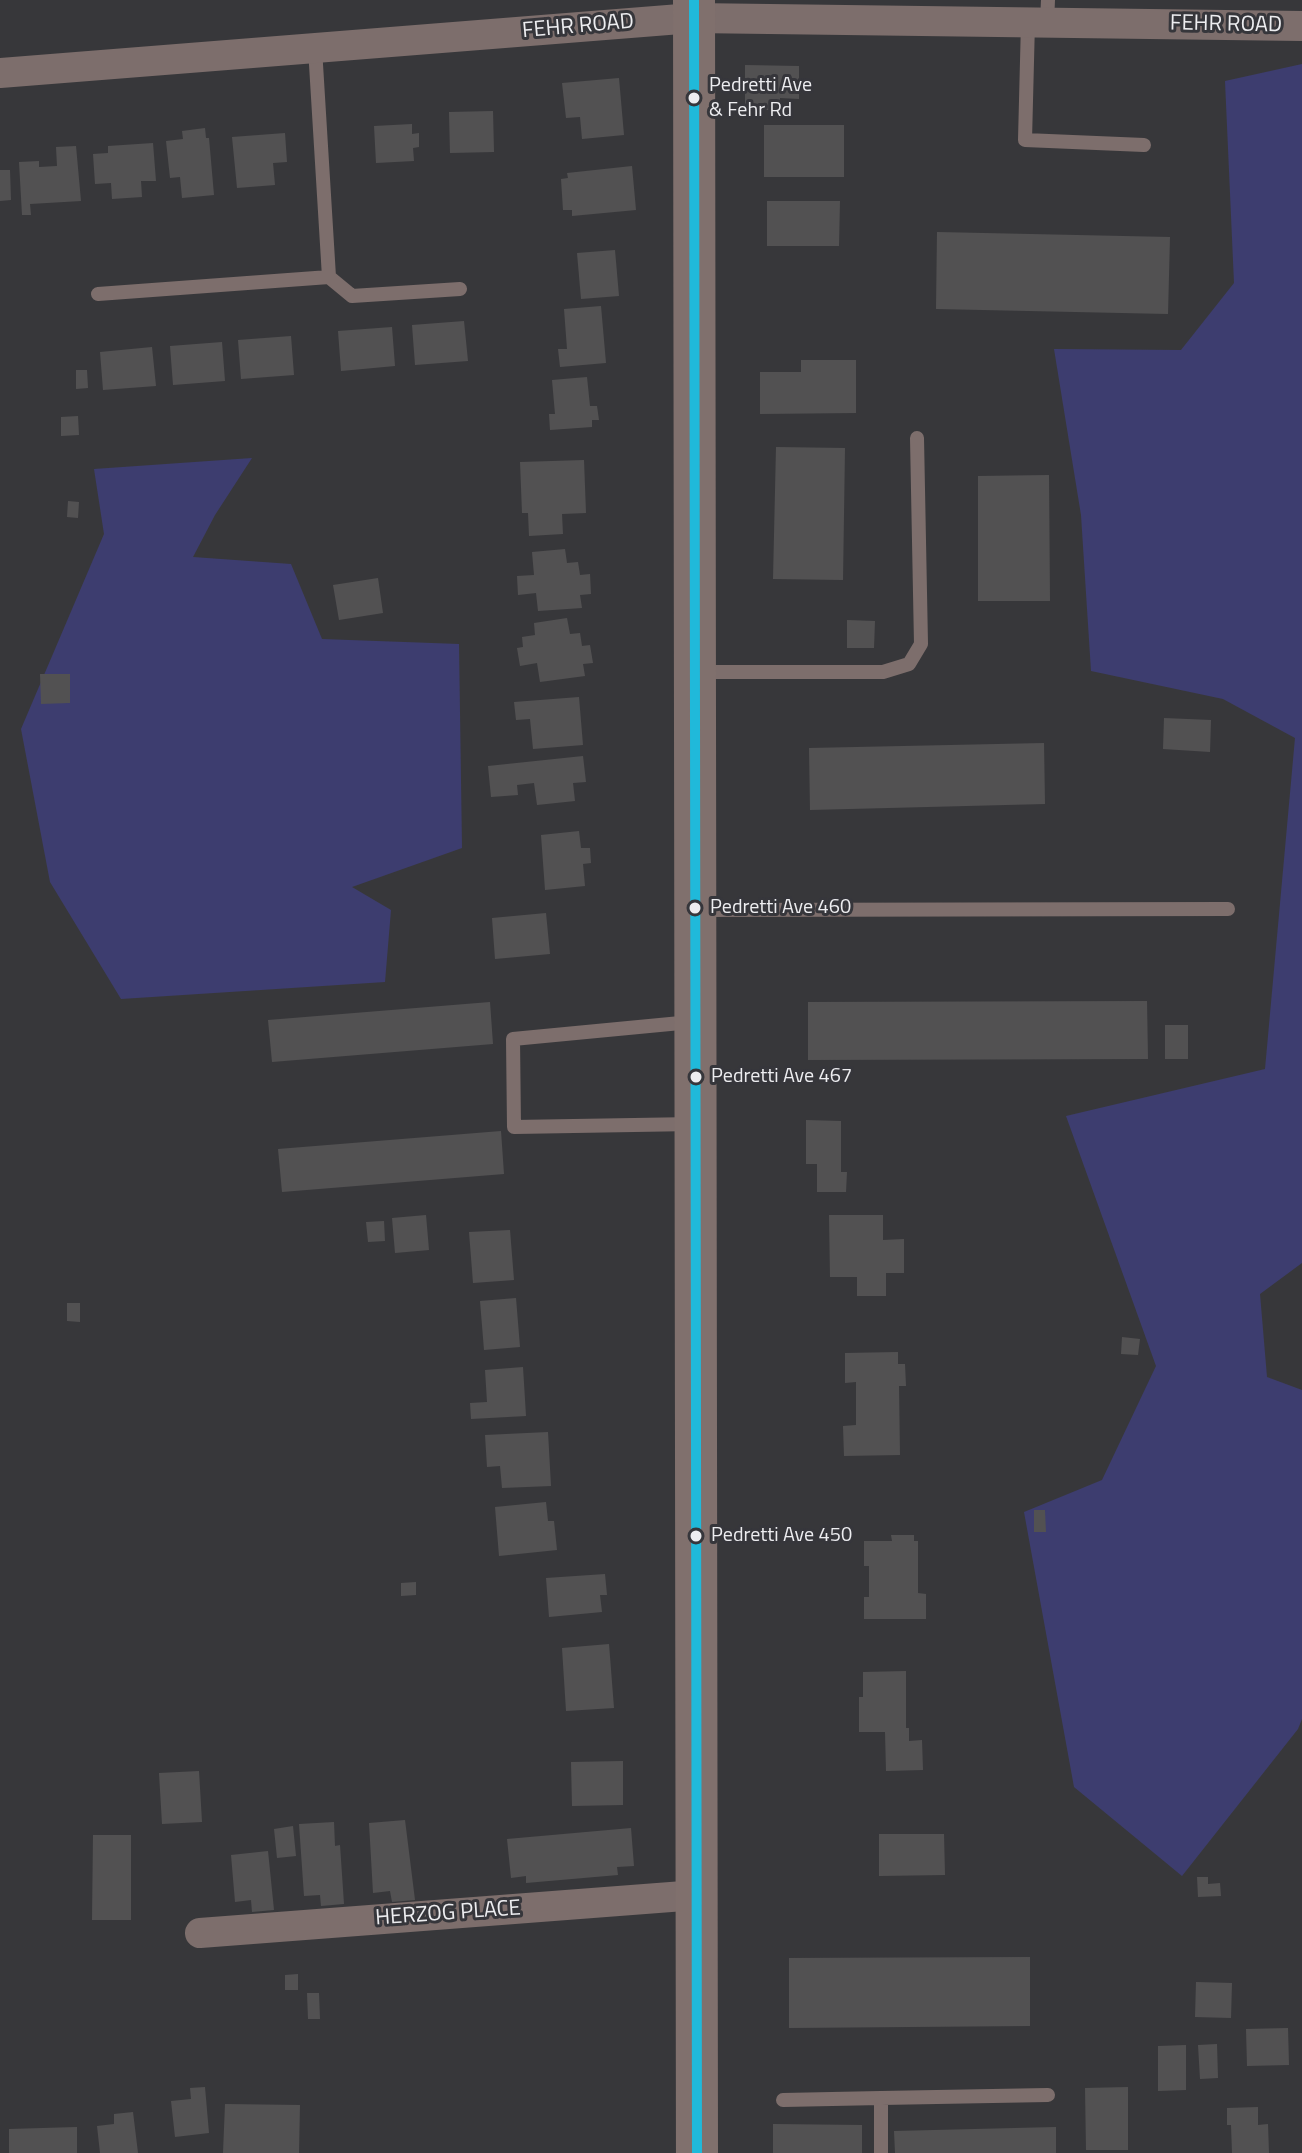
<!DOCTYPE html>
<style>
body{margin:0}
canvas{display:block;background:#37373a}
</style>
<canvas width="1302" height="2153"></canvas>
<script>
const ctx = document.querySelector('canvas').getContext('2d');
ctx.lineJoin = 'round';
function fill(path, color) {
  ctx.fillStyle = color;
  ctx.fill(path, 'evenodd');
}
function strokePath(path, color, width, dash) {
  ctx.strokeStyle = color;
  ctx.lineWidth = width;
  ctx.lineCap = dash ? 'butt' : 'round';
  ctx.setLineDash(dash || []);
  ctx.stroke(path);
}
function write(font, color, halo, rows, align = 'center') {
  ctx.font = font + ' "Titillium Web",sans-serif';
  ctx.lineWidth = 6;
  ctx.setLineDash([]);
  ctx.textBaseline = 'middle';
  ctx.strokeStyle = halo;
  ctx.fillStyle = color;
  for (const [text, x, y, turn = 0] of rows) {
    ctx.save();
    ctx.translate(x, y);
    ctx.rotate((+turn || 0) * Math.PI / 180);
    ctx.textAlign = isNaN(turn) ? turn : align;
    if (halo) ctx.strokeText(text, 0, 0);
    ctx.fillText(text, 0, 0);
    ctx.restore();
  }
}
fill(new Path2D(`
 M1302,64V1263L1260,1294L1267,1377L1302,1390V1719L1298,1729L1182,1876L1074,1787L1024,1512L1102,1480L1156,1366L1066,1116L1265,1069L1295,738L1223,699L1091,671L1081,515L1054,349L1181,350L1234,283L1225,81Z
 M252,458L215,515L193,557L291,564L322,639L459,644L462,848L352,887L391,910L385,982L121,999L50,882L21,729L104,534L94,469Z`), '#3d3d6f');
fill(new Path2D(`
 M745,65L799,66V99L780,98V110H745Z
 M619,78L624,135L582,139L580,117L566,118L562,83Z
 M493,111L494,152L450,153L449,112Z
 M412,124V134L419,133V147L413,148L414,161L376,163L374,126Z
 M764,125H844V177H764Z
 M205,128L206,138H209L214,195L182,198L180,177L170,178L166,141L183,139L182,131Z
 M285,133L287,162L273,163L275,185L237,188L232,137Z
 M153,143L156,181H141L142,197L112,199L111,183L95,184L93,154L108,153V146Z
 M76,146L81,201L30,204L31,215H22L19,162L39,161V167L57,166L56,147Z
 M632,166L636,210L572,216V210H563L561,179L568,178L567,173Z
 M0,170H10L11,200L0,201Z
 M767,201H840L839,246H767Z
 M937,232L1170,237L1168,314L936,309Z
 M615,250L619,296L581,299L577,253Z
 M601,306L606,363L560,367L558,349H567L564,309Z
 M464,321L468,361L415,365L412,325Z
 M392,327L395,366L341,371L338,331Z
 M291,336L294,375L241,379L238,340Z
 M222,342L225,381L173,385L170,346Z
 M152,347L156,386L103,390L100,352Z
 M801,360H856V413L760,414V372H801Z
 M76,370H87L88,388L76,389Z
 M587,377L590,406H597L599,420H592V427L550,430L549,414H555L552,380Z
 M78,416L79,435L61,436V417Z
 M776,447L845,448L843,580L773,579Z
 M584,460L586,513L562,514L563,534L529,536L528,513H522L520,462Z
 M1049,475L1050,601H978V476Z
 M68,501L79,502L78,518L67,517Z
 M565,549L567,563L578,562L580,575L590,574L591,594L580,595L582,608L538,611L536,593L518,595L517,576L534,575L532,552Z
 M378,578L383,613L339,620L333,585Z
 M567,618L570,634L580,633L582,646L590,645L593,663L583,664L585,676L540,682L537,663L520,666L517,648L523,647L522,637L535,635L534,623Z
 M847,620L875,621L874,648H847Z
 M40,674H70V703L41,704Z
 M579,697L583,745L533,749L530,719L516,720L514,702Z
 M1164,718L1211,720L1210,752L1163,749Z
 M1044,743L1045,804L810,810L809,748Z
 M583,756L586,782L573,783L575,801L537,805L534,783L517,785L518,795L491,797L488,766Z
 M579,831L581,848H590L591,863L583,864L585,886L545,890L541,835Z
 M546,913L550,954L495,959L492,918Z
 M1147,1001L1148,1059L808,1060V1002Z
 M490,1002L493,1044L272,1062L268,1020Z
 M1165,1025H1188V1059H1165Z
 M806,1120L841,1121V1172H847L846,1192H817V1164H806Z
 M501,1131L504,1174L282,1192L278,1149Z
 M426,1215L429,1250L395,1253L392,1218Z
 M829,1215H883V1240L904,1239V1273H886V1296H857V1277H830Z
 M384,1221L385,1241L368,1242L366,1222Z
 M510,1230L514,1280L473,1283L469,1232Z
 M516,1298L520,1347L484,1350L480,1301Z
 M67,1303H80V1322L67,1321Z
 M1122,1337L1140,1339L1138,1355L1121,1354Z
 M898,1352V1364H905L906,1386H899L900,1455L844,1456L843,1426L856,1425V1382L845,1383V1353Z
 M523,1367L526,1416L471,1419L470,1403L487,1402L485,1370Z
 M548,1432L551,1486L502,1488L500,1466L487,1467L485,1435Z
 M546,1502L548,1521H554L557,1550L499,1556L495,1507Z
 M1034,1510H1045L1046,1532H1034Z
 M891,1535H914V1541H918V1593L926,1594V1619H864V1597H869V1566H864V1541H892Z
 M605,1574L607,1595H600L602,1612L549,1617L546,1578Z
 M416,1582V1595L401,1596V1583Z
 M609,1644L614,1708L566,1711L562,1648Z
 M906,1671V1728H909V1741L922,1740L923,1770L886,1771L885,1732H859V1697H863V1672Z
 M623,1761V1805L572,1806L571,1762Z
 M199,1771L202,1822L162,1824L159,1773Z
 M405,1820L415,1900L392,1902L390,1891L373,1893L369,1823Z
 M334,1822L335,1846L340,1845L344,1904L321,1906L320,1895L304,1896L299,1824Z
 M293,1826L296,1856L277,1858L274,1829Z
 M631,1828L634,1866L617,1867L618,1875L526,1883V1876L511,1878L507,1839Z
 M879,1834H944L945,1875L879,1876Z
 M93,1835H131V1920H92Z
 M268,1851L274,1910L252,1912L251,1900L235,1902L231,1855Z
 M1197,1877H1208V1884L1220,1883L1221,1896L1198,1897Z
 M1030,1957V2026L789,2028V1958Z
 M298,1974V1990H285V1975Z
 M1196,1982L1232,1983L1231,2018L1195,2017Z
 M307,1993H319L320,2019H308Z
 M1288,2028L1289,2065L1247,2066L1246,2029Z
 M1217,2044L1218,2078L1200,2079L1198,2045Z
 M1186,2045V2090L1158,2091V2046Z
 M205,2087L209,2133L175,2137L171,2101L191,2099L190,2088Z
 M1128,2087V2150H1086L1085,2088Z
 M225,2104L300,2105L299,2153H223Z
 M1258,2107V2125L1268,2124L1269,2153H1232L1231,2125H1227V2108Z
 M133,2112L138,2153H100L97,2126L114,2124V2114Z
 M773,2124L862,2125V2153H773Z
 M77,2127V2153H9V2129Z
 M1056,2127V2153H895L894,2131Z`), '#525152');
strokePath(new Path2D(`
 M1028,22L1025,140L1144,145
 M1047,23L1048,0
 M315,48L329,277
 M98,294L329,277L352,296L460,289
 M698,672H883L909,664L921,644L917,438
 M698,910L1228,909
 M691,1022L513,1039L514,1127L694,1124
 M783,2100L881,2098
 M881,2153V2098L1048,2095`), '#7d6e6c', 14);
strokePath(new Path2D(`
 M0,73L693,18L1302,26
 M200,1933L697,1895`), '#7d6e6c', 30);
strokePath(new Path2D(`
 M694,0L697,2153`), '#80706d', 42);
strokePath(new Path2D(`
 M694,0L697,2153`), '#20b9da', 10);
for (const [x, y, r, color] of [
 [694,98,7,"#ededf0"],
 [695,908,7,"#ededf0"],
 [696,1077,7,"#ededf0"],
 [696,1536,7,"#ededf0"]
]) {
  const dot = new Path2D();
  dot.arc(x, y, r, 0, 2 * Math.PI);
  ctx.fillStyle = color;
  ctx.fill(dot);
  strokePath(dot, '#36363b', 3);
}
write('20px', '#ededf0', '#36363b', [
 ["Pedretti Ave",709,86],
 ["& Fehr Rd",709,111],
 ["Pedretti Ave 460",710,908],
 ["Pedretti Ave 467",711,1077],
 ["Pedretti Ave 450",711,1536]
], 'left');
write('22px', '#ededf0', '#36363b', [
 ["FEHR ROAD",1226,25,1],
 ["FEHR ROAD",578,27,-5],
 ["HERZOG PLACE",448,1914,-4]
]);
</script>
